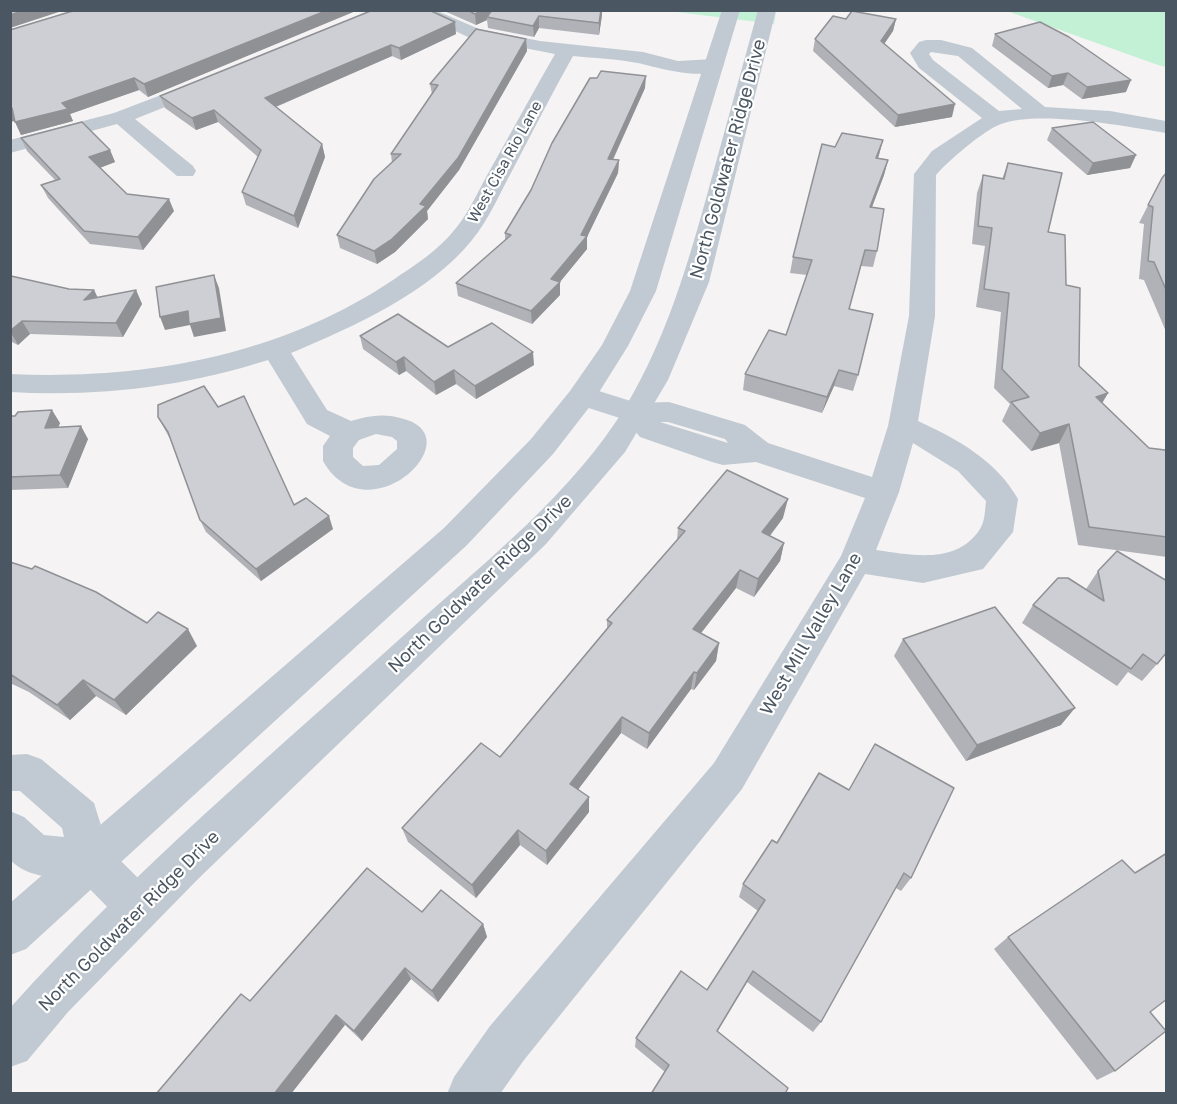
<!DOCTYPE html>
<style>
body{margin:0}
#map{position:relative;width:1177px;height:1104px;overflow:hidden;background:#f5f3f3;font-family:"Golos Text",sans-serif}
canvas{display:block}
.frame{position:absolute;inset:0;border:12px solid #4a5661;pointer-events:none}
</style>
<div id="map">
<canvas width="1177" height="1104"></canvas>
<div class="frame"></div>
</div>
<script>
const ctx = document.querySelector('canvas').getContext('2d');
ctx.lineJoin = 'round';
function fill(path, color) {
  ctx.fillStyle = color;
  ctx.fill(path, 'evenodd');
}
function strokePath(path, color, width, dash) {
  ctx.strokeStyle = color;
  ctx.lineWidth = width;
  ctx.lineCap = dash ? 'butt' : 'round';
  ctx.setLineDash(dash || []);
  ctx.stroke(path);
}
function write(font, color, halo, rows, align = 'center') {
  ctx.font = font + ' "Golos Text",sans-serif';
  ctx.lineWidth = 4.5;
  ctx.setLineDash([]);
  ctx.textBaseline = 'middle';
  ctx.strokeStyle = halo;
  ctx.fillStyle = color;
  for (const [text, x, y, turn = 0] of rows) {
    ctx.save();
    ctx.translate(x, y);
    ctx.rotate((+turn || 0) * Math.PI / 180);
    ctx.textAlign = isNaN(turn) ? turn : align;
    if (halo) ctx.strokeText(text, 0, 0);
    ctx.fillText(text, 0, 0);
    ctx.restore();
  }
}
fill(new Path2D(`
 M669,11H776L774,24Z
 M1007,11H1166V67L1158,65Z`), '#c3f1d5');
fill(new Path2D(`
 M410,10H435L479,29L540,41L643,52L678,61L714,59L724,65C710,84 656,67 638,63C617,59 594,58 573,56C552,93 533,131 513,169C500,193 489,219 472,240C431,292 351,328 291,353L327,410L351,421C370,415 385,413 404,419C473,438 367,538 323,461V446L330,436L307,424L268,360C183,387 99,397 10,392V374C145,380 279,356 393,280C415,265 439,250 456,228C470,211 479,189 490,170C512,131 533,92 555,54L468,37ZM376,434L392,437L397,441V449L379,465L363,466L353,457V448L359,440Z
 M926,40H941L972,48L1045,107L1110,111L1166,121V133C1126,126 1038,110 1001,124C984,130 948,161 936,175L935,316L918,421C957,439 996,460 1018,499L1013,532L983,569L923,583L865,574L742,789L524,1060L500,1094H447L454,1077L490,1026L714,763L841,556L865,498L756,462L723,465L712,462L640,437L626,420L573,403L569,396L573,389L583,386L637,403L669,402L679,405L745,425L768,443L872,477L888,426L909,316L914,174L932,151L982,118L919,68L910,53L919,42ZM931,52L958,56L1022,109L999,111L933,60L929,54ZM668,422L725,439L728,443L660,422ZM913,443L958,471L986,501C985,509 985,522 980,529C957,565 912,555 876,550L899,492Z
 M203,79L210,81L213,85L210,89L135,119L193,166L196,171L193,176H177L117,124L10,153V140L114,113Z
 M27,754L41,759L94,803L108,848L153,893L160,908L153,923L138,930L123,923L80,879C54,877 30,879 10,860V811L24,817L44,835L64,837L62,828L20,791H10V755Z`), '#c1cad2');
fill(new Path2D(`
 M722,10H740L656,291L628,346L591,405L553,454L467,545L26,949L10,955V903L444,528L531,439L570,391L602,345L630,291Z
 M758,10H776L709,282L668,380L625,452L546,544L198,879L68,1012L27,1061L10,1067V1008C133,871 276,751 412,628C487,560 573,493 626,406C667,337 689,261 710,184C726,126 742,68 758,10Z`), '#c1cad2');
fill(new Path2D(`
 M76,10H358L148,97L139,90L70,114L73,121L21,135L15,121L10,122V30Z
 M373,10L456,34L401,60L392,56L276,107L322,144L325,157L298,228L246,205L242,192L258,157L218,122L196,130L165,108L160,96Z
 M442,10H602V15L599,35L539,28L534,37L488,28L487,20L476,25Z
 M846,19H896L893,31L884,44L952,117L895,127L813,51L815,39Z
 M995,34L1126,92L1082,99L1063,85L1048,88L992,46Z
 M526,39L527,51L459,170L427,211L428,219L395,252L377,264L340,248L337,235L392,163L391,154L432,94L430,84Z
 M645,88L613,160H619L618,173L587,237V249L560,282V295L532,324L458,296L456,283L505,240V233L531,190Z
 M1052,128L1136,155L1130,168L1087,175L1047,140Z
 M21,138L110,150L115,162L100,168L127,194L174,211L143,250L90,244L48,198L41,185L55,180L27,151Z
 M883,140L878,158L888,160L884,175L872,207L877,251L873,267L861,266L849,309L858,375L853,391L834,386L822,413L743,390L745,374L786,335L807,275L790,273L793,257L835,147Z
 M1008,163L1048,232L1066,285L1079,366L1108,393L1102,403L1149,448L1167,453V557L1078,545L1059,443L1031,451L1002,421L1010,404L994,388L1001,312L976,307L985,246L972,244L977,193L983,175L1002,179Z
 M1167,172V334L1144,280L1139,279L1144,224L1139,223L1162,178Z
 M10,277L69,289L94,290L98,298L136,290L142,304L123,337L30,334L18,345L10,341Z
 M360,336L448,347L534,365L476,399L456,384L436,395L406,371L399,375L363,349Z
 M218,407L294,505L333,529L261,581L206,532L200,520L170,439L158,417Z
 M10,416L60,423L58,427L88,439L68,488L10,490Z
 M783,518L770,536L784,543L780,561L754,597L736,588L701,633L719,643L716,661L694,690L691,689L647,749L621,733L578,789L589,812L547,865L520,845L476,898L408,842L402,828L500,757L607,628V620L677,540L678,528Z
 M10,562L147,623L197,646L126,715L96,696L70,720L29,692L10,683Z
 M1098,571L1157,664L1142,681L1128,672L1117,686L1022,623L1033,605L1086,589Z
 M903,639L1061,725L966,761L894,656Z
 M849,790L911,878L901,891L896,888L821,1022L813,1032L747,982L665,1072L635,1047L636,1038L707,990L758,911L739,897L743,884L777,843Z
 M1135,873L1150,1012L1115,1071L1097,1080L994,949L1008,937Z
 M422,912L483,924L487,937L438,1002L411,979L362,1041L345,1025L250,1001Z`), '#b0b2b7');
fill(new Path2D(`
 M25,10H65L10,28V15Z
 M328,10H358L148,97L144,84Z
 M481,10H500L487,17V20L476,25L475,14Z
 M601,10H602V15L599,35V23Z
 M539,16V28L534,37L533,26Z
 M896,19L893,31L878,53L881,41Z
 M455,22L456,34L401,60L399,48Z
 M526,39L527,51L459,170L427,211L428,219L395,252L377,264L374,251Z
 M391,45L392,56L268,110L265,98Z
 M1068,73L1063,85L1048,88L1052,76Z
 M646,76L645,88L607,172L608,159Z
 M134,78L139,90L70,114L73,121L21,135L15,122L62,103Z
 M1131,80L1126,92L1082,99L1087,87Z
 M955,104L952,117L895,127L898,115Z
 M10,108H12L17,120L10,122Z
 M214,110L218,122L196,130L192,118Z
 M883,140L879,155L872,173L876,158Z
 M322,144L325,157L298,228L294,216Z
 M110,150L115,162L94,170L89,157Z
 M1136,155L1130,168L1087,175L1093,163Z
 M619,160L618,173L587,237V249L559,283L560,282V295L532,324L531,311L551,279L581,235Z
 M888,160L884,175L866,223L870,207Z
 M169,199L174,211L143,250L138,237Z
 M214,275L219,288L226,331L194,337L190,325L165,330L160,317Z
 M94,290L100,303L84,300Z
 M136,290L142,304L123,337L116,323Z
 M22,321L30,334L18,345L10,331Z
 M533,352L534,365L476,399L475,386Z
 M404,357L406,371L399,375L396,362Z
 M454,370L456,384L436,395L434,382Z
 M839,370L834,386L822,413L827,397Z
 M1108,393L1097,412L1096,397Z
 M52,410L60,423L53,441L45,428Z
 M1069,424L1059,443L1031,451L1040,433Z
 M81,426L88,439L68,488L60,475Z
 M788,499L783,518L758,551L762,532Z
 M329,516L333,529L261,581L256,569Z
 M784,543L780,561L754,597L758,579Z
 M740,570L736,588L691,646L693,629Z
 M188,629L197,646L126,715L114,700Z
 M719,643L716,661L694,690L697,673Z
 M694,672L691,689L647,749L649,733Z
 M83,680L96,696L70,720L57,705Z
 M1075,708L1061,725L966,761L977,745Z
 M622,717L621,733L571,799L570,784Z
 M589,797V812L547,865L546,851Z
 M518,830L520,845L476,898L472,885Z
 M483,924L487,937L438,1002L432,991Z
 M405,968L411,979L362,1041L354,1031Z
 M753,971L747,982L712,1040L717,1031Z
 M336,1015L345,1025L291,1094H274Z`), '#909195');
const building = new Path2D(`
 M10,10H25L10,15Z
 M76,10H328L144,84L134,78L62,103L68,109L15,122L12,108H10V30Z
 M373,10H429L455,22L399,48L391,45L265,98L322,144L294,216L242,192L261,150L214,110L192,118L160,96Z
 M467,10H481L475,14Z
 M492,10H601L599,23L539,16L533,26L487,17Z
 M852,11L896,19L881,41L955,104L898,115L815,39L833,16L846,19Z
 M1040,22L1069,37L1131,80L1087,87L1068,73L1052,76L995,34Z
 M476,29L526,39L458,158L420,204L426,206L392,239L374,251L337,235L374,179L401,154H391L438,85L430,84Z
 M601,71L646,76L608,159L619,160L581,235L587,236L551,279L560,282L531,311L456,283L511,235L505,233L531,190L552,143L590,78H597Z
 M82,122L110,150L89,157L127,194L169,199L138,237L84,231L41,185L60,179L21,138Z
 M1093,122L1136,155L1093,163L1052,128Z
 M842,133L883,140L876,158L888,160L870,207L884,209L877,251L865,250L849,309L873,314L858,375L839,370L827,397L745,374L769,330L786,335L812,260L793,257L822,144L835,147Z
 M1008,163L1062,173L1048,232L1065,235L1066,285L1080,288L1079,366L1108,393L1096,397L1149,448L1165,450L1167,453V537L1089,527L1069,424L1040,433L1011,402L1029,397L1002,369L1009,293L984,289L992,228L978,226L983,175L1004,179Z
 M1167,172V292L1154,262L1148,261L1153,207L1148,205L1162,178Z
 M214,275L221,318L189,324L188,311L160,317L156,287Z
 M11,276L69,289L94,290L84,300L136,290L116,323L22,321L10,331V277Z
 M398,314L448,347L492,323L533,352L475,386L454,370L434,382L404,357L396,362L360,336Z
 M204,386L218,407L244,396L294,505L306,498L329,516L256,569L200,520L168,432L158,417V405Z
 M52,410L45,428L81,426L60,475L10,477V416H15L18,412Z
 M727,470L788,499L762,532L784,543L758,579L740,570L693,629L719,643L697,673L694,672L649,733L622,717L570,784L589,797L546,851L518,830L472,885L402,828L481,743L500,757L612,623L607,620L685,531L678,528Z
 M1117,551L1167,581V652L1157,664L1143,654L1131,669L1033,605L1058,578H1068L1104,601L1098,571Z
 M10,562L32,569L35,566L96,592L147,623L158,612L188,629L114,700L83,680L57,705L10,674Z
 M995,607L1075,708L977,745L903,639Z
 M875,744L954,788L911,878L904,873L821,1022L753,971L717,1031L788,1088L785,1094H651L669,1065L636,1038L681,971L707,990L765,900L743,884L772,840L777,843L819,773L849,790Z
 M1167,853V999L1150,1012L1166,1031L1115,1071L1008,937L1122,860L1135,873Z
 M367,868L422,912L441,890L483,924L432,991L405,968L354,1031L336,1015L274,1094H156L241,994L250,1001Z`);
fill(building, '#cdcfd5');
strokePath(building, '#909195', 1.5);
write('15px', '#4a5661', '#fff', [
 ["West Cisa Rio Lane",505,162,-61]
]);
write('18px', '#4a5661', '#fff', [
 ["North Goldwater Ridge Drive",728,159,-75],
 ["North Goldwater Ridge Drive",480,584,-44],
 ["West Mill Valley Lane",811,634,-60],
 ["North Goldwater Ridge Drive",129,921,-45]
]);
</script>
